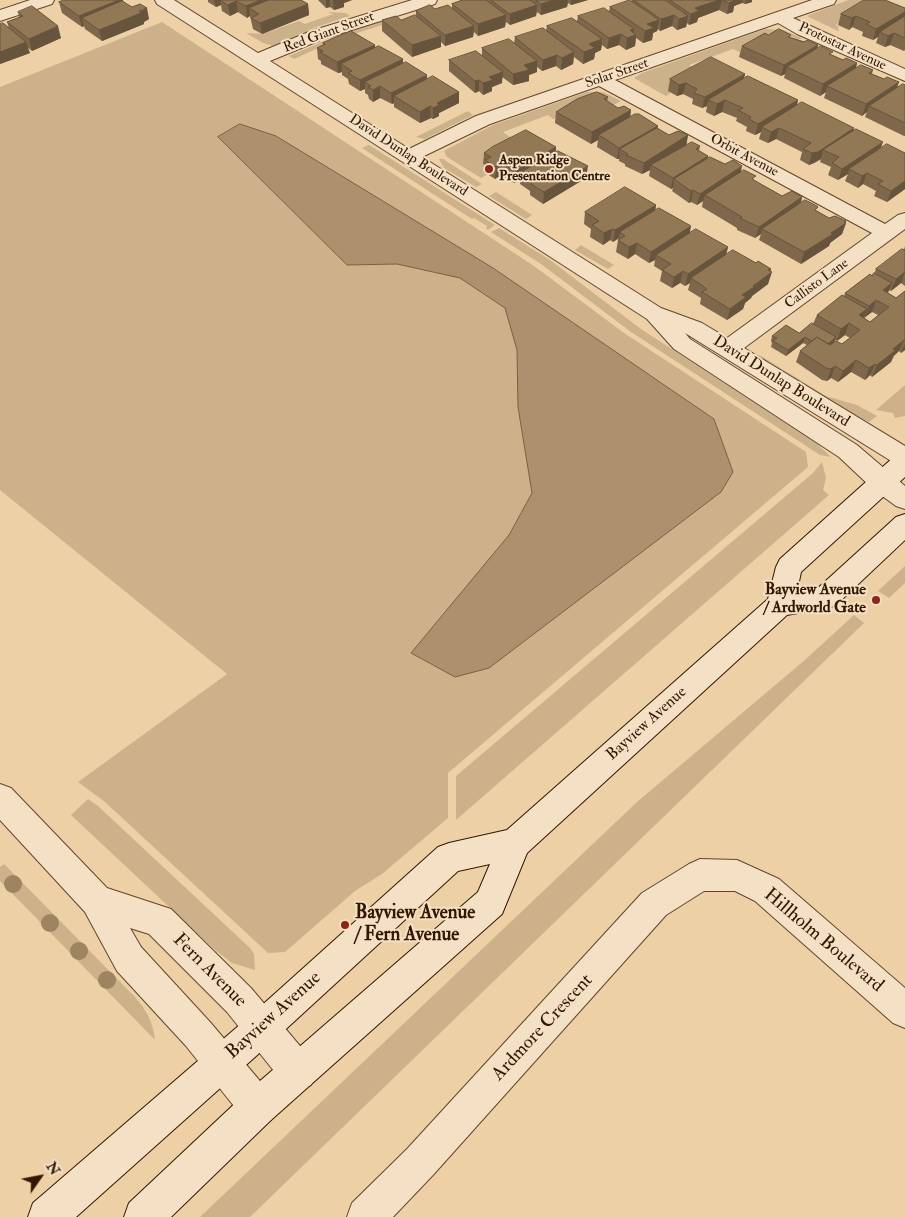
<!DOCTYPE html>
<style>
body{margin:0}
#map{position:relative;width:905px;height:1217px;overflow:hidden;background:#edd0a6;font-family:"IM FELL Double Pica",serif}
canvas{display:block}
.north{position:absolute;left:15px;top:1152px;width:50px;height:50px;-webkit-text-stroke:4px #f3e0c5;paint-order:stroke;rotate:57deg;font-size:14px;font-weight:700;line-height:20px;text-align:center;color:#321800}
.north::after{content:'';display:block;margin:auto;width:18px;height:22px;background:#321800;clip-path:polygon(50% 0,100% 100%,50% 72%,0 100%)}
</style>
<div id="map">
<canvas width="905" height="1217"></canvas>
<div class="north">N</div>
</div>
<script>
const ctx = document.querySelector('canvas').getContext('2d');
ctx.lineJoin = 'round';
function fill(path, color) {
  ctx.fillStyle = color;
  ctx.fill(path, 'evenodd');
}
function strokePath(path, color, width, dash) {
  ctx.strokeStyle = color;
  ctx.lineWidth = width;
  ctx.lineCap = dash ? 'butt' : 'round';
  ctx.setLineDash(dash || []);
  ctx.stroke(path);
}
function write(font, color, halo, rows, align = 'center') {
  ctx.font = font + ' "IM FELL Double Pica",serif';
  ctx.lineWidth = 4;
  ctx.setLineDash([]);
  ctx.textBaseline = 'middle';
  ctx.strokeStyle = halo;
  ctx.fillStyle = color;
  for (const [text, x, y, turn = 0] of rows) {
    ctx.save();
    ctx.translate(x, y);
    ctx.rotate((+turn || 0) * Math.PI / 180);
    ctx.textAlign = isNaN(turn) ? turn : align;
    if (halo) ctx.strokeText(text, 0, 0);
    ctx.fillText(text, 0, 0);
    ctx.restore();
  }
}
fill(new Path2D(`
 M848,0H870L855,5L836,25L839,27L837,29L840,30L838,31L807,16Z
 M328,12L346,13L350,16L316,27L273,46L263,43L246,33L262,34L299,21L305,24L333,14Z
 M386,20L389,23L338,39L294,59L289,56L343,33Z
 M162,22L534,266L624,333L806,452L808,467L448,773V818L382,874L355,891L285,952L268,953L105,802L78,782L227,674L0,490V87Z
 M765,29L783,30L802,38L788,45L744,54L733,49L689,65L701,72L669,92L671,93L666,96L634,78L642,73Z
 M587,92H603L621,101L612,106L591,100L553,119L548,115L503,132L520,144L485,172L488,174L481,178L447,157L444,151L493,125Z
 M468,111L473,115L425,139L416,137Z
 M369,145L495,225L488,230L486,228L487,226L474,218L472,219L362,148Z
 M439,159H443L482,184L476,187L444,168Z
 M496,192L532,215L526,219L489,196Z
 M499,228L550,260L641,329L816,443L831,457L820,455L631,332L541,264L491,232Z
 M581,245L614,265L608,269L575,250Z
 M755,355L761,356L826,396L857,405L877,416L869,422L848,412Z
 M905,385V416L895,418L893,413L876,410Z
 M822,462L826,478L823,490L829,495L456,820V776L813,473Z
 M905,566V583L889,598L878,591Z
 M854,615L864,623L250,1217H200L637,802L806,659Z
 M88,799L98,806L250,948L254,954L255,970L232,963L214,949L71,815Z
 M4,864L134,996C146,1009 153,1022 155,1040L0,881V867Z`), '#cdb18a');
const water = new Path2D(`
 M240,124L276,136L493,268L714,419L733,472L721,492L489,668L455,677L411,653L509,535L532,493L518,407L517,350L505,308L460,278L397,264L347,265L218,137Z`);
fill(water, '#ad916e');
strokePath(water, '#7c6142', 1);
const minor = new Path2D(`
 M30,0H54L52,4L0,21V10Z
 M155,0H174L258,53L311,31L412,0H437L435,4L323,39L270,61L409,149L476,116L812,0H836L834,4L793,18L905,69V81L797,34L778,23L615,80L885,224L898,215L905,213V229L744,348L905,446V467L896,464L685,333L690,339L857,445L905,486V509L896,506L874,490L839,457L674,349L647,319L157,4ZM599,86L872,233L727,338L702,323L661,308L422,157L490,124Z
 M0,784L11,788L107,888L171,909L251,988L311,1059L316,1072L311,1085L298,1090L285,1085L227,1012L149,934L130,928L141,947L210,1022L271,1094L276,1107L271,1120L258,1125L245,1120L186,1046L117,971L85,912L0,820Z
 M700,859L737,860L779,879L905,988V1028L893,1023L755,901L735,891H704L666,915L433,1175L393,1217H347L352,1203L407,1149L642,893L689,864Z`);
const secondary = new Path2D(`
 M905,453V477L801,572L797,591L818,588L896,517L905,514V540L835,606L787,615L527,853L502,914L271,1120L171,1217H124L129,1203L245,1094L478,892L490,864L458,871L274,1040L76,1217H28L33,1203L250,1016L438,847L449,843L507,830L768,599L776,567L780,559L896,455Z`);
strokePath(minor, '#61462a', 2);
strokePath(secondary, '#321800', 2);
fill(minor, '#f3e0c5');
fill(secondary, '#f3e0c5');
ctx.fillStyle = '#9f8461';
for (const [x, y] of [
 [13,884],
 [50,923],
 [79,951],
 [107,980]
]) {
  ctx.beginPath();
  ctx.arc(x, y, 9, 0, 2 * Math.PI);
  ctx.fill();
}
fill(new Path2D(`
 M208,0H301L308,4L309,15L262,34L253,29L250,16L247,18L238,12L230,16L222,11L221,5L216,7L208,2Z
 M318,0H352L344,3V7L334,10L330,7L326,8Z
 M460,0H588L571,5L568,3L567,7L541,15L537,12L536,16L510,25L506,22L505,27L478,36L474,32L473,37L445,46L441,42V47L412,57L382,31V20H401L416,16V11L452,8V4L460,1Z
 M632,0H752V2L745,4L742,3L734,6L733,12L727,14L719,10L698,18L697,22L689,25L687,23L686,27L677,30L672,26L660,31L658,29L657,31L653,33L652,40L643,43L636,38L635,46L626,50L619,45L607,49L602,45L601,50L595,53L594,59L583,64L574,57L573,64L561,70L556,66L542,71L537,67V72L529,75V81L513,85L502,77V83L492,87V91L483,95L479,91L475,93L449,71V60L482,55V48L514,43L515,37L546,31L547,26L577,21L578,16L609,11L610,7L632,1Z
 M59,2H123L149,19L144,22V24L102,41L85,29L84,26L82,27L62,13Z
 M905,8V50L904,51L890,45L885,47L876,43L878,37L873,40L862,36L863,32L852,27L849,30L838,25L841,14Z
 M18,12L61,38L32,51L27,47L30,53L0,64V24L9,28L7,22L19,17Z
 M768,35L791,38L818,45L817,49L843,60L857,63L856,68L873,70L872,74L884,79L899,82L897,87L905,85V136H904L865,117L867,112L862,116L824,98L826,92L820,96L784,78L785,74L781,76L739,57L742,46Z
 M323,43L375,45V48L403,63L427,80L459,92V103L439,113V116L433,119L431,118L420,123L394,107V103L392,104L380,98L373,102L369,99L368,95L365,93V89L360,91L349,84L348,79L342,75V72L338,73L321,64V61L318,59L317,48L323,45Z
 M745,74L744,78L798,100L797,105L854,130L881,148L905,153V189L887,202L874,196L876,191L863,184L858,188L845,181L848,174L838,180L828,175L831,167L820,162L821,159L814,163L809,165L800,160L802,152L776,139L768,143L759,139L761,132L755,135L746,131L747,127L736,121L737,118L722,112L714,116L706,112L707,106L702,108L692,104L693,99L683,94L677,96L668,91L670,79Z
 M608,97L607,102L630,117L658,126L657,128L669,135H688L686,145L700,146L699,151L708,156V159L741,172L755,181L782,196L802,197L801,203L829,218L846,221L845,222L846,223L842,234L830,243L829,246L801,264L759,240L761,234L755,238L737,230V228L702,207L703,201L697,205L691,202L689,203L672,191L673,188L671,189L649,176L650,170L642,174L625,166V164L619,161V159H617L597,147L598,140L591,144L555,123L556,112Z
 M556,147V152L586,178L543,204L530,195V191L520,184V180L514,183L501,175L495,179L484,172L485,165L483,164L484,153Z
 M656,205L655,211L690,233L728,247L726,254L756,263L771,269L768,284L752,296L751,298L745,303L743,309L727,320L700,304L701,298L688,290L690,283L685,286L680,283L672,288L660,281L662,271L654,266L655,260L649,263L635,254L628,259L616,252L618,240L619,238L613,242L610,240L603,245L590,237L591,229L584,224L585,212Z
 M905,246V286L901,283L891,291L889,290L888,293L896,298L905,291V350L901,353L899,351L894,356L891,362L872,377L870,375L865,380L851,372L838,382L831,378L827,381L822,380L796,362L800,351L807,345L803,343L786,356L771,347L772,343L771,341L772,336L799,333L813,324L817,315L844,296L845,293L874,274L876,269L904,250ZM872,312L878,315L870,322L864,318ZM845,335L850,338L842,344L834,343L835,340L837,341Z`), '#7e674a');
fill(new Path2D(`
 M116,0H123L125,10L82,18L84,26L82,27L79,16Z
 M214,0H227H220L221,5L216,7Z
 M261,0H286L249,8L250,16L247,18L246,6Z
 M326,0H330V7L326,8Z
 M333,0H352L344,3V7L334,10Z
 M554,0H568L567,7L541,15V4Z
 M571,0H588L571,5Z
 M719,0H722L719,10L698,18L697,22L689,25L691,14L695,8Z
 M732,0H743L742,3L734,6L733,12L727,14L729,3Z
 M746,0H752V2L745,4Z
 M236,1L238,12L230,16L228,5Z
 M308,4L309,15L262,34L260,23Z
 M537,5L536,16L510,25V14Z
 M147,8L149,19L144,22V24L102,41L99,30Z
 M905,12V20L880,32L878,37L873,40L876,29Z
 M506,15L505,27L478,36V24Z
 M674,15L672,26L660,31L661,19Z
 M688,16L686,27L677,30L679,19Z
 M856,16L852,27L849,30L852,18Z
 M659,20L657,31L653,33L652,40L643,43L645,31L647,24Z
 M58,26L61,38L32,51L29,39Z
 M474,26L473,37L445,46V35Z
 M634,29L633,36L636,35L635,46L626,50L627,38L630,30Z
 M894,33L890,45L885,47L888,36Z
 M621,34L619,45L607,49L609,38Z
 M441,36V47L412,57V45Z
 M602,39L601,50L595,53L594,59L583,64L584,52L589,44Z
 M26,42L30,53L0,64V52Z
 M375,45L376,56L341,64L342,72L338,73L337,62Z
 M818,45L815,56L787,67L785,74L781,76L784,65Z
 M574,52L573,64L561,70L562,58Z
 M557,55L556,66L542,71L543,60Z
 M403,59V70L365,82V89L360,91V80Z
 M537,61V72L529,75V81L513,85V74L524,65Z
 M857,63L854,74L827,86L826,92L820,96L823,84Z
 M503,72L502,83L492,87V91L483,95V83L489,77Z
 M745,74L742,85L708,100L707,106L702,108L705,97Z
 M427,75V86L394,96V103L392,104L391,93Z
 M479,80V91L475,93V81Z
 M899,82L895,93L869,106L867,112L862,116L866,104Z
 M686,83L683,94L677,96L679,85Z
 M380,86V98L373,102V90Z
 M459,92V103L439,113V116L433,119V108L437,103Z
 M725,100L722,112L714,116L717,104Z
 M798,100L795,111L762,127L761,132L755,135L758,124Z
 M430,106L431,118L420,123V112Z
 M631,110L630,121L599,135L598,140L591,144L592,132Z
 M658,126L656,137L620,149L619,159H617L619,148Z
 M779,128L776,139L768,143L771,132Z
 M854,128L851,139L823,150L821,159L814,163L809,165L812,153Z
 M688,135L686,147L651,165L650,170L642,174L644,163Z
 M883,142L879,153L849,169L848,174L838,180L842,169Z
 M556,147L555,159L520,173V180L514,183L515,171Z
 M708,156L706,167L674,179L673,188L671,189L673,178Z
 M502,164L501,175L495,179L496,167Z
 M588,166L586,178L543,204L544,192Z
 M742,166L740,177L705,195L703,201L697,205L700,194Z
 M867,173L863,184L858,188L862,176Z
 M905,181V189L887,202L891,191Z
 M693,190L691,202L689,203L691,191Z
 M802,197L799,209L762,229L761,234L755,238L759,227Z
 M656,205L654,217L620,232L619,238L613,242L615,230Z
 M846,221L844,224L846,223L842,234L830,243L829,246L801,264L804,252L831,233Z
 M691,226L689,238L656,255L655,260L649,263L651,252Z
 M612,229L610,240L603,245L604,233Z
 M637,243L635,254L628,259L629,247Z
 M728,247L725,259L691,278L690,283L685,286L688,274Z
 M771,269L769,274L772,272L768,284L752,296L751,298L745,303L743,309L727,320L730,309L742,295Z
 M683,271L680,283L672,288L674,277Z
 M905,272L901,283L891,291L896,279Z
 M892,283L887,295L883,290Z
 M876,300L872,312L864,318L869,306Z
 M867,309L862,321L859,315Z
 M849,323L845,335L837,341L841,329Z
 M805,337L803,343L786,356L788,350Z
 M836,337L834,343L820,353L823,348Z
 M904,340L899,351L893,356L891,362L872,377L877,365L893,349Z
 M905,344V350L901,353Z
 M856,360L851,372L838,382L843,371Z
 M875,364L870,375L865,380L869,368Z
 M835,366L831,378L827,381L831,369Z`), '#67543c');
const building = new Path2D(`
 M64,0H119L79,16L59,2Z
 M220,0H261L246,6L236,1L228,5Z
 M269,0H301L308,4L260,23L251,18L259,14L249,8Z
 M463,0H486L506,15L478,24L452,4Z
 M491,0H530L537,5L510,14Z
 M536,0H554L541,4Z
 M630,0L659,20L647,24L654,28L645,31L610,7Z
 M634,0H665L688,16L679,19L674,15L661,19Z
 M670,0H719L695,8L699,11L691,14Z
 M723,0H735L729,3Z
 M864,0H885L905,8V12L876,29L866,24L870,22L856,16L852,18L841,14Z
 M122,1L132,7L140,4L147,8L139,11L141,13L99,30L82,18Z
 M430,5L435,9L448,5L474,26L445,35L416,11Z
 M32,6L58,26L29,39L7,22L23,16L18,12Z
 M604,8L634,29L630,30L636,35L627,38L621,34L609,38L578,16Z
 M415,15L441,36L412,45L382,20L396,16L401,20Z
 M905,16V38L894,33L888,36L880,32Z
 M572,18L602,39L589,44L595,48L584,52L547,26Z
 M3,23L26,42L0,52V24Z
 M543,28L574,52L562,58L557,55L543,60L515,37Z
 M779,29L791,35L788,37L804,42L807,40L818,45L784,65L742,46L765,33L768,35Z
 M351,31L375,45L337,62L320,52L323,51L317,48L325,44L323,43Z
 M509,39L537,61L524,65L529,70L513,74L482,48Z
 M379,46L403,59L360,80L348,73L352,71L341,64Z
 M821,46L833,52L829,54L834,56L843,60L846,58L857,63L823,84L787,67Z
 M476,51L503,72L489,77L493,80L483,83L479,80L475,81L449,60Z
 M711,57L745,74L705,97L694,93L697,89L691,86L686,83L679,85L670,79Z
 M406,62L427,75L391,93L380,86L373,90L368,87L371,86L365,82Z
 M861,65L873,70L869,73L884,79L887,77L899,82L866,104L827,86Z
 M433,76L459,92L437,103L439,105L433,108L430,106L420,112L394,96Z
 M748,76L798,100L758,124L749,119L751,117L738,110L743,108L725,100L717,104L708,100Z
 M903,84L905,85V123L869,106Z
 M597,92L608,97L604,99L618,108L624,106L631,110L592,132L556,112L577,99Z
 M802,102L854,128L818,152L812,153L803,149L811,143L779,128L771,132L762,127Z
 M635,114H639L658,126L619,148L599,135Z
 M657,128L669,135L678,131L688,135L644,163L626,155L628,154L620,149Z
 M856,129L883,142L842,169L832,163L839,157L823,150Z
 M526,130L556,147L515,171L502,164L496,167L485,160L491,157L484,153L492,147Z
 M692,142L700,146L696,149L708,156L673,178L651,165Z
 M887,144L905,153V181L891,191L878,184L883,181L867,173L862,176L849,169Z
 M558,151L588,166L544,192L531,184L533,180L520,173Z
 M710,157L725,164L733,160L742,166L700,194L693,190L691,191L674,179Z
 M744,170L756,176L752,179L782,196L792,191L802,197L759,227L740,218L742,217L705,195Z
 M625,187L656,205L615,230L612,229L604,233L592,225L599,221L585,212Z
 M805,200L817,206L818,207L815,210L829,218L835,216L846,221L844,222L846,223L831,233L833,234L804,252L762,229Z
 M659,208L691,226L651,252L637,243L629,247L618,240L625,236L620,232Z
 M696,229L728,247L688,274L683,271L674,277L662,270L671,264L656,255Z
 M902,249L905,250V272L896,279L876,269Z
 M733,250L756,263L758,261L771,269L768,270L772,272L753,286L754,287L742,295L746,297L730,309L702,292L707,289L691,278Z
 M874,273L892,283L883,290L896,298L905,291V340H904L893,349L896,350L877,365L875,364L869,368L856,360L843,371L835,366L831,369L826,368L800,351L817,337L830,345L836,341L842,344L860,330L849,323L841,329L817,315L842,295L867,309L859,315L870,322L889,307L876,300L869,306L845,293L870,274L872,276Z
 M812,323L836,337L828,344L817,337L812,341L805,337L788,350L773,341L777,338L772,336L786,325L799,333Z`);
fill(building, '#937856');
strokePath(building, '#67543c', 1);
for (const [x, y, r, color] of [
 [489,169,5,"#8f2418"],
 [876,600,5,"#8f2418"],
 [345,925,5,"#8f2418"]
]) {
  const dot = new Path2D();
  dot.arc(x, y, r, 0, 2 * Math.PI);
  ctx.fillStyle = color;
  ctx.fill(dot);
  strokePath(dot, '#f3e0c5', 2);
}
write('14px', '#321800', '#f3e0c5', [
 ["Red Giant Street",329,33,-20],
 ["Protostar Avenue",842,47,25],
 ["Solar Street",617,74,-19],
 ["David Dunlap Boulevard",408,156,33],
 ["Orbit Avenue",744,156,28],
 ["Callisto Lane",817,284,-36]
]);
write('bold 14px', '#321800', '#f3e0c5', [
 ["Aspen Ridge",499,161],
 ["Presentation Centre",499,177]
], 'left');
write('16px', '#321800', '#f3e0c5', [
 ["David Dunlap Boulevard",781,382,32],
 ["Bayview Avenue",647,724,-42]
]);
write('bold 16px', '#321800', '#f3e0c5', [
 ["Bayview Avenue",866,591],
 ["/ Ardworld Gate",866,609]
], 'right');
write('bold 19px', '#321800', '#f3e0c5', [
 ["Bayview Avenue",355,914],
 ["/ Fern Avenue",355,936]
], 'left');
write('19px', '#321800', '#f3e0c5', [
 ["Hillholm Boulevard",823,941,40],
 ["Fern Avenue",209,971,45],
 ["Bayview Avenue",274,1016,-42],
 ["Ardmore Crescent",543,1028,-47]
]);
</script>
